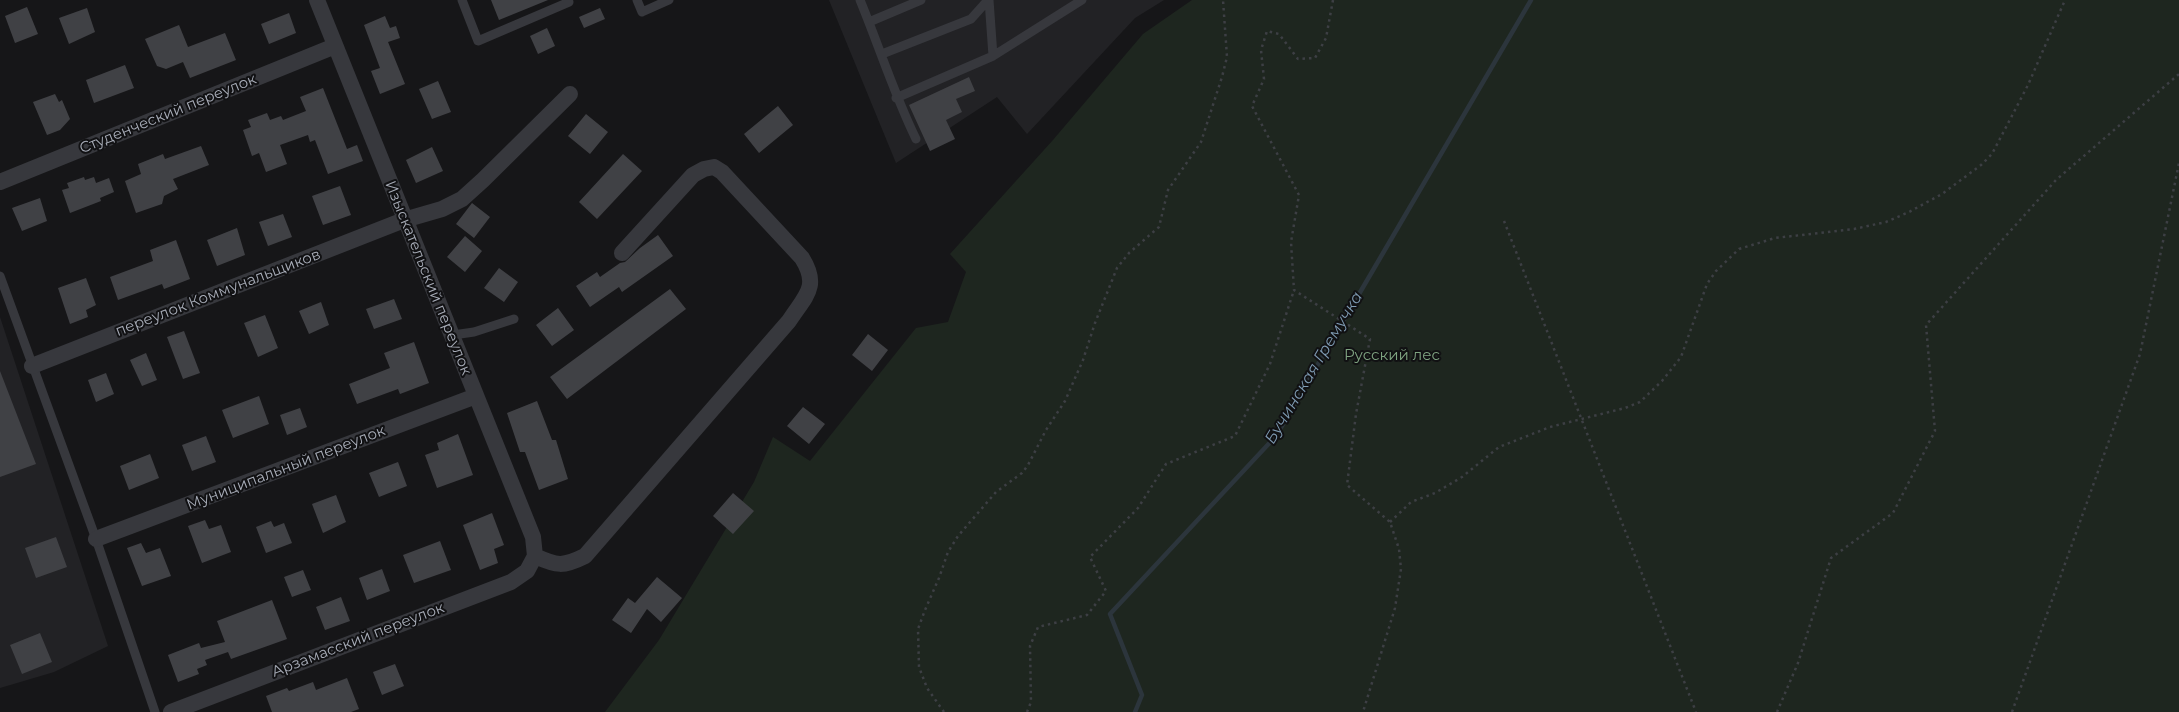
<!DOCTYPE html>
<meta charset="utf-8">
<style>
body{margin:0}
canvas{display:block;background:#161618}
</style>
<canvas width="2179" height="712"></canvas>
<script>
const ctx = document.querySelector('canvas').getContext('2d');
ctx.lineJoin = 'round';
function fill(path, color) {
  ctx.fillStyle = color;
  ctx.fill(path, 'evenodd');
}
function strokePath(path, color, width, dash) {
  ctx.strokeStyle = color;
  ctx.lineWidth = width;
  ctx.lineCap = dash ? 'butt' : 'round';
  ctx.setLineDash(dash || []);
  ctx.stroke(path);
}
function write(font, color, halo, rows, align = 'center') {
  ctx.font = font + ' Montserrat,sans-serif';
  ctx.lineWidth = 4;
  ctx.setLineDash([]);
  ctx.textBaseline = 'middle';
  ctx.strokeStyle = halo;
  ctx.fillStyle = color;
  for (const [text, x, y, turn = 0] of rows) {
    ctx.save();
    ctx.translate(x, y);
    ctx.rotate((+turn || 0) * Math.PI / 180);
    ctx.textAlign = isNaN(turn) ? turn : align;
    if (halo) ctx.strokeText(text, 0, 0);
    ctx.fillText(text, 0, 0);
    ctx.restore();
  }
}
fill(new Path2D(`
 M829,0H1164L1135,18L1027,134L997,97L896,163Z
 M0,317L108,646L54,672L0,688Z`), '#222225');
fill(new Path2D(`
 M1192,0H2179V712H605L659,640L754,482L773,437L810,461L916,328L948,322L966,272L950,254L1053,140L1143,34Z`), '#1e261f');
strokePath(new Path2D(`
 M1135,712L1142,695L1110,614L1276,436L1531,0`), '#2c353c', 4.5);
fill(new Path2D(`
 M491,0H548L499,20Z
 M27,7L38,34L15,43L5,16Z
 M87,8L95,32L69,44L59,18Z
 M600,8L605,19L584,28L579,17Z
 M289,13L296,33L269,44L261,24Z
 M385,16L390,28L396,26L400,38L388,42L405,84L380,94L371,71L380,68L364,25Z
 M179,25L188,47L225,33L236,60L190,78L183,62L166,69L157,66L145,39Z
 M547,28L555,46L538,54L530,36Z
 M125,65L134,88L94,103L86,80Z
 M969,77L975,91L956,99L962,112L946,120L955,139L930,151L909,105Z
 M438,81L451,112L432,119L419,89Z
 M323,88L347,149L357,145L363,161L328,174L315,140L310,142L308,135L280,145L287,164L266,172L259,153L252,156L243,130L251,127L248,120L267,113L270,120L281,116L283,120L306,111L300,97Z
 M55,94L59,102L62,100L70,119L60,130L47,135L33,102Z
 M778,106L793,125L759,153L744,134Z
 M586,114L608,132L590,154L568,136Z
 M201,146L209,165L173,179L178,189L164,196L162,204L136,213L125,181L141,174L138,164L163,154L165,159Z
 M432,147L443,171L416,183L406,160Z
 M623,154L642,171L597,219L579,202Z
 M84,177L85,180L94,177L96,183L109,178L114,192L100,198L101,201L70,213L62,190L69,188L67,183Z
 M340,186L351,215L323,225L312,196Z
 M40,198L47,221L22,231L12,208Z
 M472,203L490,217L474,238L456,224Z
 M283,214L292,237L268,246L259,222Z
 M237,228L245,255L217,266L207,240Z
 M658,235L673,256L622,292L619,287L590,307L576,286L597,272L600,277L620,263L625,262L640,248Z
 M465,236L482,251L465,272L447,257Z
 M176,240L190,279L164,289L162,284L118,300L110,277L153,261L150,250Z
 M499,268L518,282L504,302L484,288Z
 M86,278L96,305L86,310L88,317L70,324L58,288Z
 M670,289L686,309L567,399L550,377Z
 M394,299L402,319L374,329L366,309Z
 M321,302L329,325L309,334L299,311Z
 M558,308L574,330L552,346L536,325Z
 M265,315L278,348L258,357L244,323Z
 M184,331L200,373L183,379L167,337Z
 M868,334L888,350L872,371L852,355Z
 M414,342L429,383L400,394L398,389L357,404L349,384L390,368L384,353Z
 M146,353L157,380L142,386L130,360Z
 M0,371L36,464L0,477Z
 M106,373L114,394L96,402L88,380Z
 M259,396L269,424L233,438L222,410Z
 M537,401L552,440H556L568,479L539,490L525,452H520L507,413Z
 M803,407L825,424L809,444L787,426Z
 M300,408L307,427L287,435L280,415Z
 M458,434L473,475L437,488L425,455L439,450L437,443Z
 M206,436L216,462L192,471L182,445Z
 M150,454L159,478L129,490L120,466Z
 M398,462L407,486L379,497L369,473Z
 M733,493L754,511L733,534L713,516Z
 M336,495L346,522L323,533L312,504Z
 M492,513L504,545L494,549L498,563L480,570L463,525Z
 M205,520L209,529L221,525L231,552L202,563L188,526Z
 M271,521L274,527L284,523L292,543L266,553L256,527Z
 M56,537L67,567L36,578L25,548Z
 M440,541L451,570L414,583L403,555Z
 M141,543L146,553L160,548L171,576L142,586L127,548Z
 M382,569L390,591L367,600L359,578Z
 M303,570L311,590L292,597L284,577Z
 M657,577L682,598L661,622L647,609L631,633L612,620L628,598L635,603Z
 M341,597L350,621L325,630L316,607Z
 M272,600L287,639L231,659L228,652L205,660L207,665L197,669L199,674L178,682L168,655L199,643L201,648L225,642L217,621Z
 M40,633L52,662L22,674L10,645Z
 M395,664L404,686L382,695L373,672Z
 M347,678L359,709L351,712H272L266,696L287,688L289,691L313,682L316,690Z`), '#404145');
strokePath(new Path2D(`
 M1333,0L1326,38L1315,58L1298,59L1279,34L1267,31L1261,50L1264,79L1252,106L1299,195L1291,242L1294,290L1370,339L1356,414L1347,485L1390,522L1399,549L1401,569L1395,608L1363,712
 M1504,221L1696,712
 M1390,522L1411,502L1435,493L1462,477L1499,447L1550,427L1625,408L1640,402L1662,381L1681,357L1707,284L1716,271L1739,249L1775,238L1854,229L1886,222L1909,212L1942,194L1981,165L1992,154L2028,85L2065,0
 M944,712L927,688L919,667L918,629L925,610L939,578L948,552L958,536L996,492L1022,473L1028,465L1046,430L1065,401L1083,360L1095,323L1117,268L1129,253L1159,227L1168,190L1201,142L1222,77L1227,57L1223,0
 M1027,712L1031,702L1030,646L1038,627L1087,615L1106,591L1090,557L1138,508L1166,464L1235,436L1270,364L1294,290
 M1777,712L1798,663L1831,558L1893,513L1935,431L1926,325L2056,180L2179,74
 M2012,712L2140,354L2179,163`), '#3d3f44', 2.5, [2.5, 4]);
strokePath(new Path2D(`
 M462,0L478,41L569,2L568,0
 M637,0L642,12L669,0
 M860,0C879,46 894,94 916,139
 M989,0L993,56
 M869,22L921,0
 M882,54L971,19L988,0
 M896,98L993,56L1082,0
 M0,276L96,539L155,712
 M453,335L474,332L514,319`), '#37383d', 9);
strokePath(new Path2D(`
 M317,0L533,537L535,556
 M0,182L335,46
 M32,366L404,220L442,209L462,199L483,180L570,94
 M96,539L476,396
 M535,556C557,566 563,567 585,556L789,321C805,296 820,287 802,258L722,172L714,167L704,169L693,175L622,253
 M171,712L511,582L527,571L535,556`), '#37383d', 16);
write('15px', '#a8adb8', '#111113', [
 ["Студенческий переулок",168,114,-22],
 ["Изыскательский переулок",428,278,68],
 ["переулок Коммунальщиков",218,293,-21],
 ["Муниципальный переулок",286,468,-21],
 ["Арзамасский переулок",358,640,-21]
]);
write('15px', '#7fa381', '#111113', [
 ["Русский лес",1392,356]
]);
write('italic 16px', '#7f9bb3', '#111113', [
 ["Бучинская Гремучка",1314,368,-59]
]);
</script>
